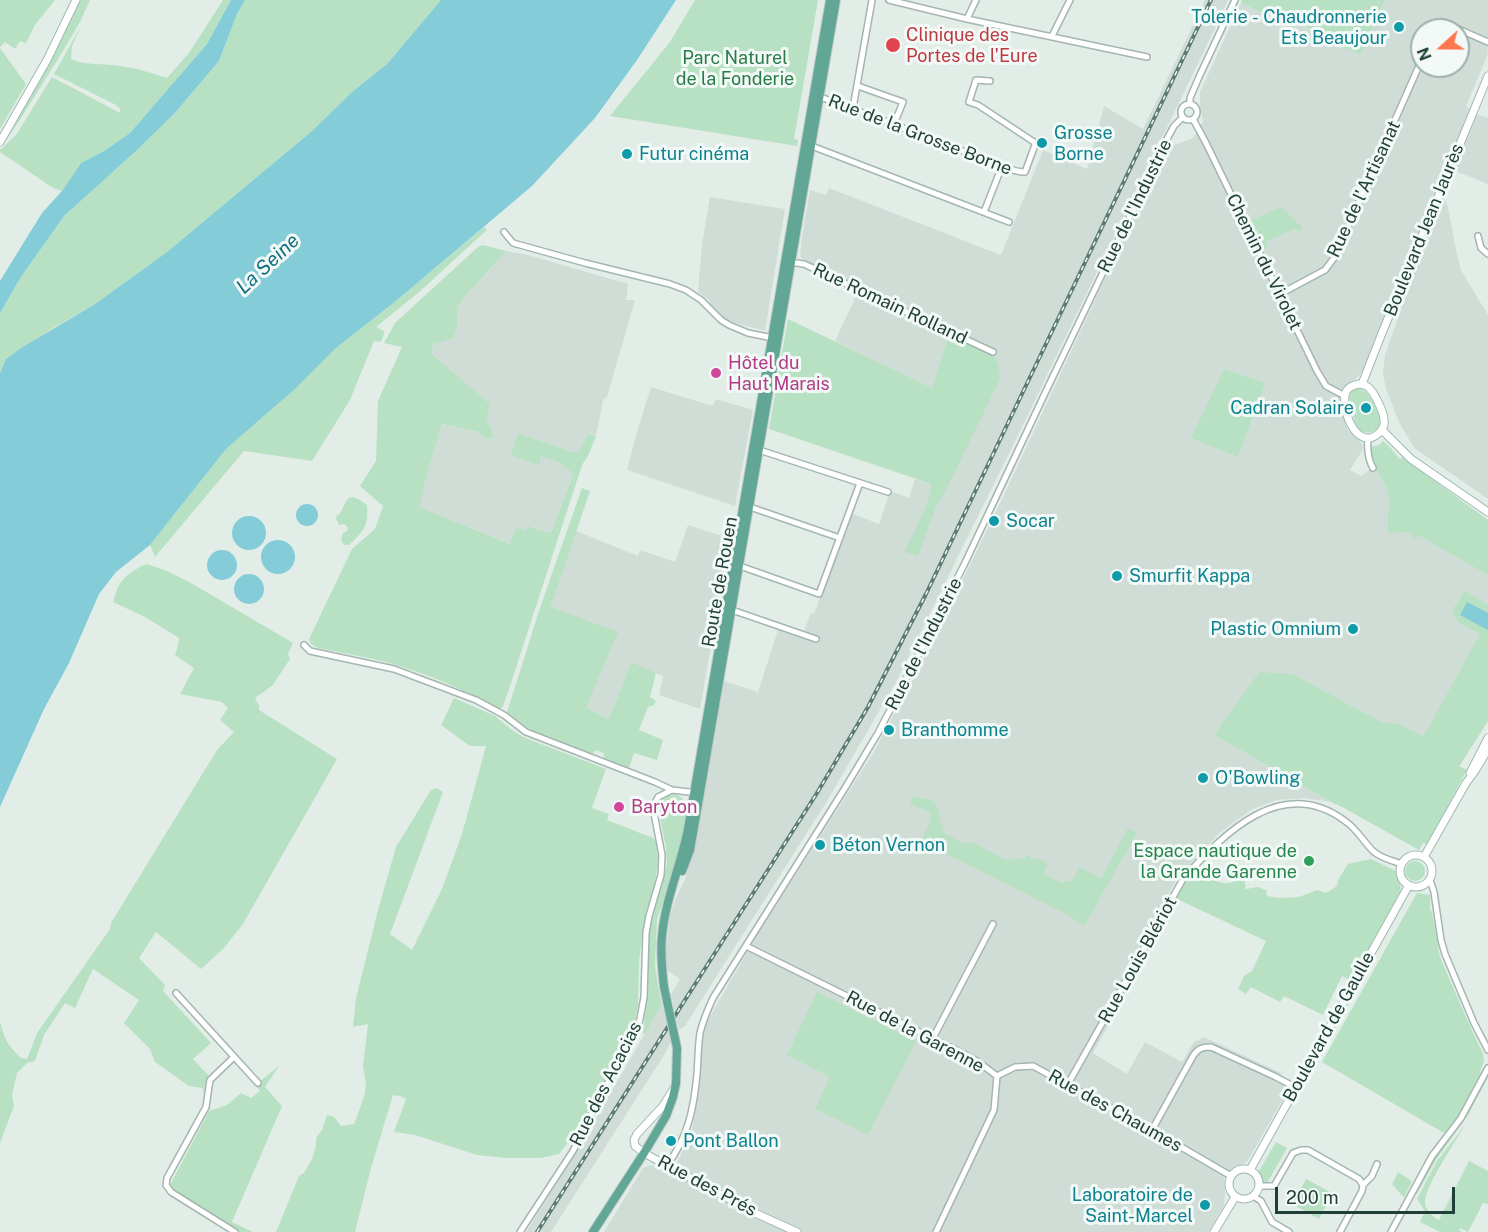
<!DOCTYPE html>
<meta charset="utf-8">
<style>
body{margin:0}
#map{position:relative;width:1488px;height:1232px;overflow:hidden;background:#e2ede8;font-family:"Public Sans",sans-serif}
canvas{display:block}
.north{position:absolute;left:1410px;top:18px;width:60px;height:60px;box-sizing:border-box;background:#f2f9f6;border:2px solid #9eafaa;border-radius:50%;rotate:249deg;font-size:16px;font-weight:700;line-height:24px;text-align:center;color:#204037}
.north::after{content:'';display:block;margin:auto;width:21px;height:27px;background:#ff774e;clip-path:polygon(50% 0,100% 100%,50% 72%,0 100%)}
.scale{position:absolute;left:1275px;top:1187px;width:180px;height:27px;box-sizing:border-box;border:3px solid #204037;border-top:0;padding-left:8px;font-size:18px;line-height:21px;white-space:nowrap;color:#204037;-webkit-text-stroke:4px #f2f9f6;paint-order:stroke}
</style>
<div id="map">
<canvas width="1488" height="1232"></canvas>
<div class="north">N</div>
<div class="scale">200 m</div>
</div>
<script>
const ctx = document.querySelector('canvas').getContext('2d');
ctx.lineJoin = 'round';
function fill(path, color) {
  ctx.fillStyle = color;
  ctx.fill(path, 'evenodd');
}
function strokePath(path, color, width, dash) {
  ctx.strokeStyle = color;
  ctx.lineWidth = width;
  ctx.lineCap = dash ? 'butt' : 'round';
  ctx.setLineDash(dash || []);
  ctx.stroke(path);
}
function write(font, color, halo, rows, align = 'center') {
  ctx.font = font + ' "Public Sans",sans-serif';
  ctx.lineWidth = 6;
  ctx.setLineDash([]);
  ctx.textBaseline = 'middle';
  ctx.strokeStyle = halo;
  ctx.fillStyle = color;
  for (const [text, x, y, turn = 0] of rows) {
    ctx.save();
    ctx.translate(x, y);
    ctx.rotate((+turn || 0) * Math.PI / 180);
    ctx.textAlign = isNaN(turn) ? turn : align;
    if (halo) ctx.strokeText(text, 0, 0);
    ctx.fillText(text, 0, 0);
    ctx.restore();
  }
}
fill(new Path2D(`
 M1205,0H1228L1219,20L1023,425L896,682L827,801L685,1026L679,1030L671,994L680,979L665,969V957L670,915L677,896L685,879L696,833L721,680L758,692L778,630L801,638L811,613L814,614L851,513L879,524L890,491L909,498L915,479L931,484L932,389L835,341L857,294L824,277L826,272L805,262L800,256L802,236L810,190L826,195L829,188L1001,255L1043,150L1087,169L1104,106L1143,129Z
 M1385,0H1488V46L1487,49L1488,54L1466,106L1476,114L1488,118V184L1453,170L1444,196L1448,208L1456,250L1461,270L1488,315V499L1414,448L1399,422L1386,389L1383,375L1385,355L1431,223L1425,222L1362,372L1357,378L1345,386L1341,390V400L1348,430L1360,441L1364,448L1350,470L1361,476L1383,460L1488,524V721L1459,767L1399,724L1382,722L1293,674L1214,735L1331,802L1304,798L1276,800L1251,810L1219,833L1176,881L1168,895L1177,899L1093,1053L1127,1074L1145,1042L1182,1062L1194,1042L1204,1037L1281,1073L1285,1096L1247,1162L1232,1169L1224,1178L1225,1192L1224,1205L1209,1232H604L643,1168L650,1165L658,1167L668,1172L679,1159L693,1126L699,1084L701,1042L705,1025L757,935L872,755L923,661L1004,495L1143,197L1169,147L1193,138L1203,122L1200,107V92L1241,3L1280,21L1281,16L1321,34L1320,37L1361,55ZM1422,30H1458V66H1422ZM1224,369L1266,383L1238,457Z
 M710,197L785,209L765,331L726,320L715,311L709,303L710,301L698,292L702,244Z
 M506,251L528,255L628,284L626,300H635L607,397L603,400L596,436L588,434L580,450L574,452L518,433L538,465L541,456L558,462L573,474L551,533L529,526L527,531L511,544L418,507L427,474L442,424L479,432L492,429L486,420L489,409V403L431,353L434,344L457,326V309L463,299Z
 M651,387L713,406L716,399L753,410L735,506L627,470L636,435Z
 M688,525L725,537L727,542L723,579L700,709L659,695L663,676L631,663L618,697L608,719L586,707L551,608L576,531L638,556L640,550L675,562Z
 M662,1004L672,1039L666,1052L551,1232H526L584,1139Z`), '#d0ddd7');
fill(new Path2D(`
 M0,0H55L35,25L26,43L20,41L15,49L5,42L0,47Z
 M80,0H90L80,22L60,56L21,118L6,140L2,141C29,95 58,49 80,0Z
 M223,0H231L207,44L130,133L104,151L81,163L62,191L53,188L0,152V150L16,135L52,77L120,113V109L116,105L54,74L81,26L72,46L71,59C86,66 104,63 120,66C136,68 152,73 167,78L189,53Z
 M245,0H441L387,64L352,92L312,131L167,252L95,304L53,328L6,359L0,373V313L21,277L64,216L136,151L174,114L219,61L237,14Z
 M695,0H818L794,139L798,140L797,146L610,116L670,42Z
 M1242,0H1385L1361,55L1320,37L1321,34L1282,16L1280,21L1241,3Z
 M0,48L26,84L0,129Z
 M1281,207L1303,228L1298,232L1296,228L1266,242L1268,248L1263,249L1250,221Z
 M484,227L487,230L418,293L376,327L384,331L383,338L380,342L374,341L350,400L312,461L244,451L155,557L150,545L226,449L295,389L336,348L396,301Z
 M483,245L506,251L463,299L457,309V326L453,338L434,344L431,353L489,403V409L486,420L492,429L493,438L486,439L479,432L442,424L427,474L419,507L510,544L516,527L526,531L528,526L551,533L573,474L558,462L541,456L539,465L511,455L518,433L574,452L580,450L588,434L596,436L588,456L582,465L512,680L503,706L499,710C463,688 423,672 382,661C361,656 339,652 318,648L311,644L309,639L352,549L375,529L383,506L360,486L376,461L378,401L402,347L384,343L395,323L479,246Z
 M788,319L932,388L949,335L995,357L999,367L1000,379L949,484L936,507L918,556L904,552C912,536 932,500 931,484L769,429Z
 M1224,369L1266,383L1238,457L1191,438Z
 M1357,388C1366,389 1370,397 1374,404C1376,409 1380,416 1380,422C1379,433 1365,436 1358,428C1355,424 1353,416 1352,410C1350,404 1348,398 1350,392Z
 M1383,441L1388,445L1400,459L1402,457L1488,520V575L1418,535L1415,539L1412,537L1411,532L1389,533C1385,522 1391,510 1389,498C1387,480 1371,466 1370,447L1379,445Z
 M582,488L590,491L551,607L618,632L586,707L608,719L618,697L631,662L656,673L650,697L656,701L654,705L648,707L639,730L663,740L657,760L634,753L629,768L605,759L603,753L596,750L592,754L537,733L524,726L507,712L540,608Z
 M353,497L360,500L367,505C369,527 363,531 349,545H344L341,540L343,533L347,531L348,528L345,524L339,525L336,519L337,514L339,515L348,498Z
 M147,564L167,571L191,583L293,643L288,654L290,659L273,685L255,698L259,706V710L337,759L243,924L223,949L201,969L156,932L139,958L165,985L163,991L211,1043L193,1059L209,1076L207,1078L203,1095V1088L189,1086L155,1062L150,1049L124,1023L139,1000L93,969L75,1008L65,1003L44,1035L35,1061L27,1063L17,1073L12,1095L14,1106L0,1143V1021C4,1039 8,1045 21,1058L27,1059L37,1033L110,929L111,923L217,750L234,732L220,720L228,708L222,702L180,694L194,668L175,655L178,646L179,638L145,617L113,602C115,597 116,591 118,587C123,577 137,567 147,564Z
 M1464,592H1468L1488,605V721L1459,766L1467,770L1427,844L1423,843L1419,850L1342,807L1331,802L1214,735L1259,672L1293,674L1382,722L1399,724L1422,736L1426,732L1480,634L1459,623L1453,615V609Z
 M454,698L495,716L512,730L523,737L606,769L592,808L609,814L607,820L653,838L656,843L658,858L655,885L647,908L643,928L639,962L638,1005L634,1027L620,1054L572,1142H568L559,1154L541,1158H506L477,1155L415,1135L394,1132L406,1099L400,1096L393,1095L371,1168L355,1232H276L299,1176L304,1173L312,1159L316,1146V1138L322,1130L327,1115L334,1117L341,1126L354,1124L364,1097L366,1084L363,1066L368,1024L353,1027L356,998L378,910L396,847L431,790L436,788L443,792L390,934L412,950L442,889L462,834L486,746H470L441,725Z
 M674,794C683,796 686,802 687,811L679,853L657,920L655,966L658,986L662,1004L645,1034L643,1033L647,996V946L652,915L667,865L666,848L660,817V803L664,798Z
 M913,796L934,801C939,811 940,822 944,833L962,843H974L1006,860L1025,858L1027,855L1038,860L1040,859L1048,864L1044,872L1045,874L1063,884L1065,880L1071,882L1080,867L1101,879L1128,828L1137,833L1084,926L1068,915L921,841L929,824L931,812L910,804Z
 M1371,859L1398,872L1401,890L1351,981L1342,976L1323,1015L1284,996L1280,1002L1251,987L1246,994L1238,989L1244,976L1252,971L1266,941L1175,898L1191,875L1193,877C1205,863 1208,877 1219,882C1226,885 1237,881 1244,879L1246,889L1258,887L1266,890L1267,896L1279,898L1299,897L1317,890L1326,893L1337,886L1338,880L1348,864Z
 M1405 871a10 10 0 1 1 20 0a10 10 0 1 1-20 0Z
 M1417,893L1430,895V910L1432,912L1440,957L1465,1015L1483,1054L1484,1061L1480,1072V1074L1458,1116L1444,1133L1322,1062Z
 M817,992L916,1041L868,1135L815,1109L830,1077L787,1055Z
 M279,1066L265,1087L282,1106L232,1222L253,1232H240L175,1192L170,1185L209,1111L227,1105L241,1093L251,1098L260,1091L257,1087L259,1082Z
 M1486,1076L1488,1077L1468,1115L1436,1160L1417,1194H1415L1435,1157L1461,1123Z
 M1465,1125C1456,1141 1425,1186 1425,1202C1425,1210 1433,1216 1439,1220L1469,1161L1488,1171V1204L1483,1203L1468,1232L1460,1228L1459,1230L1462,1232H1440L1420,1222L1425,1211L1417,1199L1437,1161Z
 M1276,1142L1287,1148L1266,1185L1262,1183L1259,1171Z
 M1398,1172L1412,1181L1404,1198L1392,1184Z
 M1306,1179L1332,1193L1319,1219L1292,1204Z`), '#b8e1c3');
fill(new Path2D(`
 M231,0H245L237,14L219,61L174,114L136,151L64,216L21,277L0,313V281L42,213L62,191L81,163L104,151L130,133L207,44Z
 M441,0H676L637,60L595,118L532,186L396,301L336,348L295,389L226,449L150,545L116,572L99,594L69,663L44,709L0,807V373L6,359L21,348L95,304L167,252L312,131L352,92L387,64Z
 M296 515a11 11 0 1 1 22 0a11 11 0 1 1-22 0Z
 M232 533a17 17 0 1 1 34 0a17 17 0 1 1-34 0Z
 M261 557a17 17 0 1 1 34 0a17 17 0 1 1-34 0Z
 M207 565a15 15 0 1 1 30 0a15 15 0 1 1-30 0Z
 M234 589a15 15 0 1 1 30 0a15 15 0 1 1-30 0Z
 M1467,602L1488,613V630L1460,615Z`), '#84ccd8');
const minor = new Path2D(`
 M889,0L967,19L1147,57
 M967,19L976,0
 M1435,30L1442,25H1449L1488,42
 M1052,36L1070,0
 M858,86L903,102L894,124
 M818,96C865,114 913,131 960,150C975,155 1011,173 1025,172L1035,145L1034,142L978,105L969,102L976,80L990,81
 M1190,104V98L1199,77L1235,0
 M1181 112a8 8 0 1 1 16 0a8 8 0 1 1-16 0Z
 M853,108L872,0
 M1193,119L1206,143L1317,371L1326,386L1345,396
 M809,145L1009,222
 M984,212L1002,166
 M504,232L513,243L585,263L670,284L686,290L701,300L721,320L729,325L748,333L773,338
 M1478,236L1481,248L1488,254
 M789,262L804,264L993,352
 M1280,294L1325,270L1334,258L1422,59
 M1368,438C1367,448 1368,459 1373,468
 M756,449L888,492
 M747,506L840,538
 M737,565L819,594L860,483
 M729,609L816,639
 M304,645L310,651L394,669L476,700L504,715L526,732L655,782L672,790L698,793
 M1430,880L1434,892L1441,940L1445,954L1474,1023L1488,1050
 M746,946L958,1051L977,1061L997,1076
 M176,993L258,1083
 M933,1038L993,924
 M234,1057L210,1080L206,1107L167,1178L166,1185L171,1192L235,1232
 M997,1076L1015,1067L1033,1066L1152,1130L1231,1176
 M1068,1084L1183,879C1224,833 1282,774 1345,821C1357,829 1363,841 1373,851C1380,858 1393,861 1402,864
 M1152,1130L1193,1056C1198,1048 1203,1047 1211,1047L1274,1076L1295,1087
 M667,1165C688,1138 694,1107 697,1074C698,1060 698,1046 700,1033C703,1020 708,1009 713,998L845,788L878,733L904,683L964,565L1047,389L1167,139L1174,126L1183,117
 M1363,1185L1372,1176L1377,1164
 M1259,1186H1274L1293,1153L1301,1150H1308L1359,1179L1363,1185L1362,1191L1340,1232
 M1253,1196L1261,1201L1272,1222L1289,1232
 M520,1232L573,1151L603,1091L635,1036L640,1019L644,997L646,933L649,916L661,875L662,855L654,813L655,803L658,797L672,790
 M936,1232L994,1110L997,1076
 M1391,1232L1432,1156L1461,1118L1488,1068`);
const secondary = new Path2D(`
 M0,142L47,60L76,0
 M1359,384C1363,385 1364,384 1368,387C1374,392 1384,412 1384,420C1385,425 1382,430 1379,433C1356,454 1338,404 1347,390C1350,386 1354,385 1359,384Z
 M1362,384L1382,333L1488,76
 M1382,430L1411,459L1488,512
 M1470,773L1488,738
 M1400 871a16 16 0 1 1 32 0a16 16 0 1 1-32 0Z
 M1424,857L1466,783L1475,771L1488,749
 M674,1088L663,1106L637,1134L634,1140L635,1146L644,1153L755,1213L797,1232
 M1229 1184a15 15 0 1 1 30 0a15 15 0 1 1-30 0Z
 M1250,1170L1409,885
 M1214,1232L1235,1197`);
const primary = new Path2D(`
 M682,871L690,850L697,810L836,0
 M664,987C662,970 660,953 662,936C665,900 681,865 688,829L830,0
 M593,1232L644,1153L666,1116L673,1097L676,1083L677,1048`);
strokePath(minor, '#a4b6af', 8);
strokePath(secondary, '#9fbab0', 9);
strokePath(primary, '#c1cac7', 10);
strokePath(minor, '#fff', 5);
strokePath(secondary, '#fff', 7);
strokePath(primary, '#62a795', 8);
const rail = new Path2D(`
 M537,1232L817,793L868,707L926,594L1211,0`);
strokePath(rail, '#5a7c72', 4);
strokePath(rail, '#f2f9f6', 1.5, [4.5]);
const primaryBridge = new Path2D(`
 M664,987L677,1048`);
strokePath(primaryBridge, '#c1cac7', 10, []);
strokePath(primaryBridge, '#62a795', 8);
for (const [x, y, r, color] of [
 [1399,27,6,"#0f9aa8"],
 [893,45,8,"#e0444e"],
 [1042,143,6,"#0f9aa8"],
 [627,154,6,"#0f9aa8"],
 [716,373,6,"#d1479c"],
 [1366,408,6,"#0f9aa8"],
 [994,521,6,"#0f9aa8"],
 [1117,576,6,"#0f9aa8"],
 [1353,629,6,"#0f9aa8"],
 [889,730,6,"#0f9aa8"],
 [1203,778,6,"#0f9aa8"],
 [619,807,6,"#d1479c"],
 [820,845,6,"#0f9aa8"],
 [1309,861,6,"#2e9e5b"],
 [671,1141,6,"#0f9aa8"],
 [1205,1205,6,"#0f9aa8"]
]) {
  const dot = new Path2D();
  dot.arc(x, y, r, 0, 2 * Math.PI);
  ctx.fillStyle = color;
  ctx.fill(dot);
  strokePath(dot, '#f2f9f6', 2);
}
write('18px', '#0d838f', '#f2f9f6', [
 ["Tolerie - Chaudronnerie",1387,17,"right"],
 ["Ets Beaujour",1387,38,"right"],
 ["Grosse",1054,133],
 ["Borne",1054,154],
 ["Futur cinéma",639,154],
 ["Cadran Solaire",1354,408,"right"],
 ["Socar",1006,521],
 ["Smurfit Kappa",1129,576],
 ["Plastic Omnium",1341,629,"right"],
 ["Branthomme",901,730],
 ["O'Bowling",1215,778],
 ["Béton Vernon",832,845],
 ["Pont Ballon",683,1141],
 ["Laboratoire de",1193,1195,"right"],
 ["Saint-Marcel",1193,1216,"right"]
], 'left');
write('18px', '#be3a42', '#f2f9f6', [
 ["Clinique des",906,35],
 ["Portes de l'Eure",906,56]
], 'left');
write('18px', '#267b46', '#f2f9f6', [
 ["Parc Naturel",735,58],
 ["de la Fonderie",735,79]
]);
write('18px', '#204037', '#f2f9f6', [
 ["Rue de la Grosse Borne",920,135,21],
 ["Rue de l'Artisanat",1364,189,-65],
 ["Rue de l'Industrie",1135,206,-64],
 ["Boulevard Jean Jaurès",1424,230,-68],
 ["Chemin du Virolet",1264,262,64],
 ["Rue Romain Rolland",890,304,25],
 ["Route de Rouen",720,582,-80],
 ["Rue de l'Industrie",924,644,-63],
 ["Rue Louis Blériot",1138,960,-61],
 ["Boulevard de Gaulle",1329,1027,-61],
 ["Rue de la Garenne",915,1032,28],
 ["Rue des Acacias",606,1084,-63],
 ["Rue des Chaumes",1115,1111,29],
 ["Rue des Prés",707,1186,28]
]);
write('18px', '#b23c85', '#f2f9f6', [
 ["Hôtel du",728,363],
 ["Haut Marais",728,384],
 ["Baryton",631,807]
], 'left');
write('18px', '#27864d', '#f2f9f6', [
 ["Espace nautique de",1297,851],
 ["la Grande Garenne",1297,872]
], 'right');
write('italic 20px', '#147182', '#f2f9f6', [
 ["La Seine",268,264,-43]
]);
</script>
